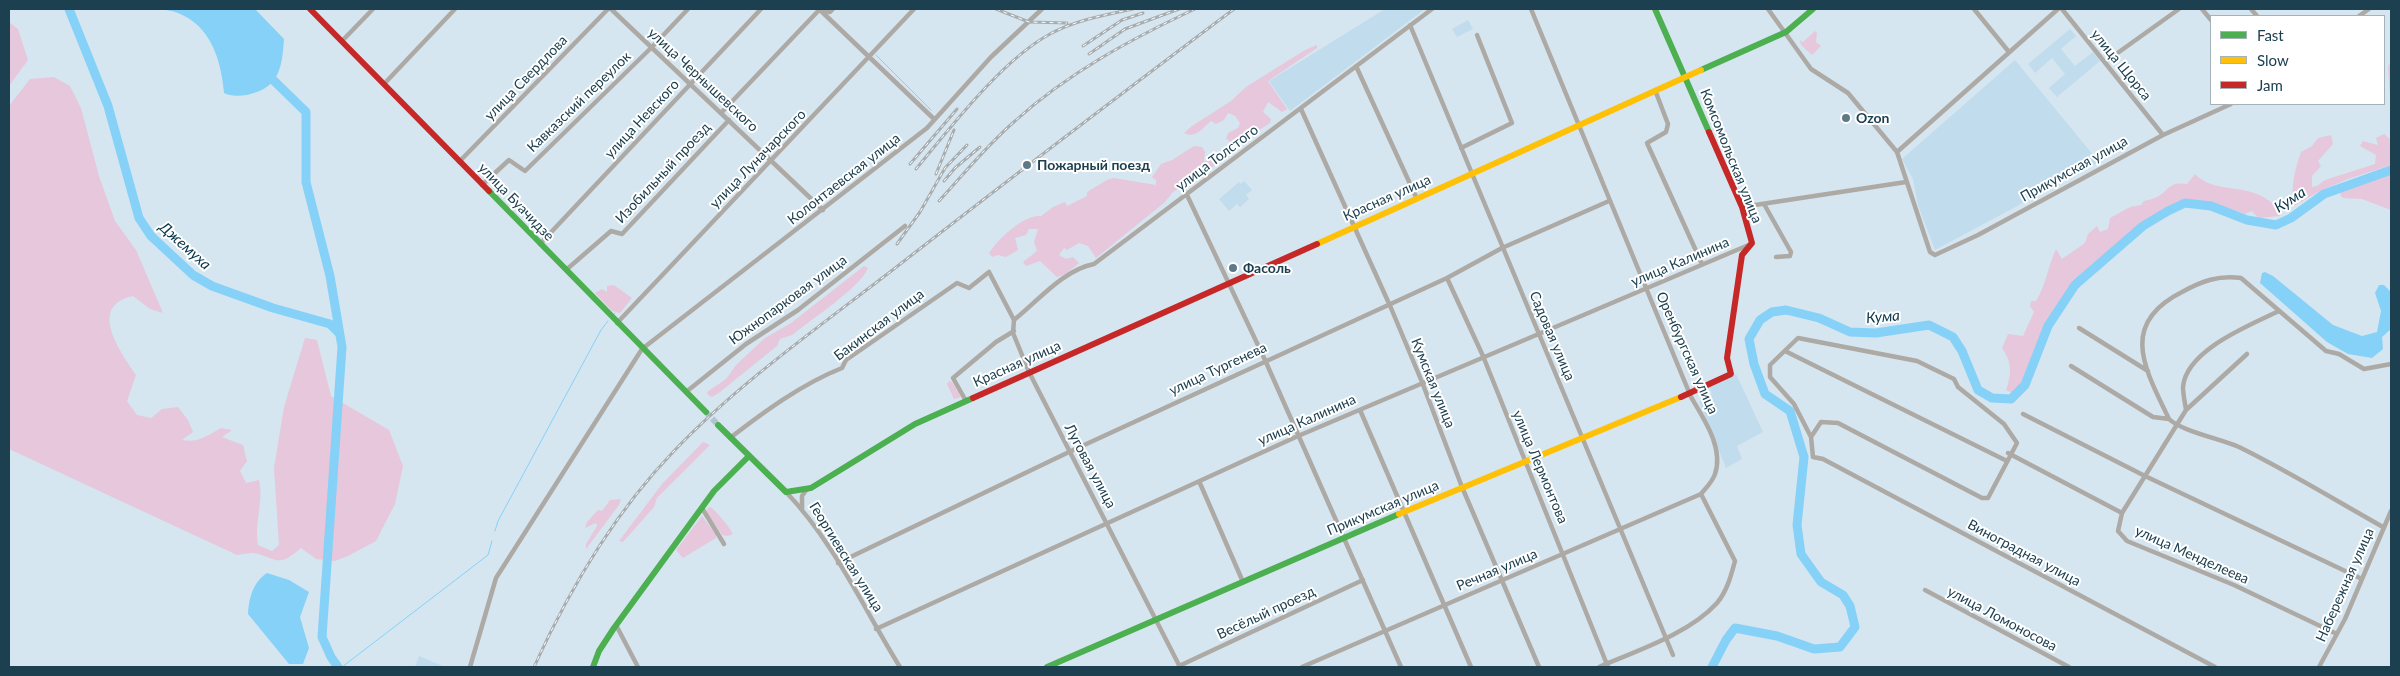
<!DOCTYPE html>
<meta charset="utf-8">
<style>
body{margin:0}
#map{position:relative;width:2400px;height:676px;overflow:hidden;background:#d5e6f0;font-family:Lato,sans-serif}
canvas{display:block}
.frame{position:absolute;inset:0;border:10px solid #1d4051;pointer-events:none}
.legend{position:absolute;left:2210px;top:15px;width:175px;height:90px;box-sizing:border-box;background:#fff;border:1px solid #a5b3b9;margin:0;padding:6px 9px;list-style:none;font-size:15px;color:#1d4051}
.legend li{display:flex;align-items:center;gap:10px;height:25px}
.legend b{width:25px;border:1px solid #a5b3b9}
</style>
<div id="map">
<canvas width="2400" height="676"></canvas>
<div class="frame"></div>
<ul class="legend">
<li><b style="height:6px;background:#4caf50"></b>Fast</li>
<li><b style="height:6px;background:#ffc107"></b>Slow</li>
<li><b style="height:6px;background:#c62828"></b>Jam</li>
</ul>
</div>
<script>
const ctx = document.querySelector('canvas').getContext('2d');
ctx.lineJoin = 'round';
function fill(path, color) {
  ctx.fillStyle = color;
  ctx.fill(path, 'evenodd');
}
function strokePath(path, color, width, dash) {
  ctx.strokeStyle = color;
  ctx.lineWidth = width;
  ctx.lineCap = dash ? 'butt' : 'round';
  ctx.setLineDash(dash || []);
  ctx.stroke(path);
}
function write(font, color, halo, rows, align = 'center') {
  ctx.font = font + ' Lato,sans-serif';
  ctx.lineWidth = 4;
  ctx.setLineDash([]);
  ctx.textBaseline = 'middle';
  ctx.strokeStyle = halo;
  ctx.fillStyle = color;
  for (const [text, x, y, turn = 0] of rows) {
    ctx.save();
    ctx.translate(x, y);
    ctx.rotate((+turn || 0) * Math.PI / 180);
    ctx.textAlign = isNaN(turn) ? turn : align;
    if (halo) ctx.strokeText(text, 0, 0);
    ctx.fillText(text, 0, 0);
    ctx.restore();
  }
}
fill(new Path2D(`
 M1385,9H1425L1290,111L1269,81Z
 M1468,20L1473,29L1457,37L1452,29Z
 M2070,29L2076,36L2061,49L2075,66L2093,52L2100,61L2057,97L2049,88L2065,74L2052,58L2035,73L2028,64Z
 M2015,60L2099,162L1935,250L1918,205L1913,179L1902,159Z
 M1244,181L1252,190L1246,195L1249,199L1240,207L1237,204L1229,211L1219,199L1239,182L1241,184Z
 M1736,374L1763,432L1737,446L1742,459L1726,468L1699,402L1712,394L1709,387Z
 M419,656L445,667H415Z`), '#c1dcec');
fill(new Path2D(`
 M9,22L18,29L28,60L9,86Z
 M1815,31L1817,33L1816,42L1821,46L1812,55L1801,45L1800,40L1803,42Z
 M1317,45V48L1268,81L1287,109L1282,112L1268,102L1263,112L1271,119L1270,123L1250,136L1231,142L1226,139L1228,133L1238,128L1240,123L1235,116L1228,113L1224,120L1216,124L1211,121C1202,128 1197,139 1184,133L1192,126L1231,101L1246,87L1305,50Z
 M2391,61V113L2388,67Z
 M54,77L70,86L81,108L99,176L115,221L136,250L163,313L150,309L133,296C87,306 120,351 136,375L127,401L137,415L151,418L162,409L178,407L188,420L193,432L182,440C198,443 207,436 221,428L232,430L222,437L243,445L247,461L240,471L246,483L259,480C264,501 254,523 258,545L272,551L279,545L274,468L284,407L305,338L317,340L331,396L389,430L403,466L395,504L376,541L348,556L335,561L316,559L301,548C277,569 278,558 253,553C249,553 242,554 237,555L9,449V106L30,79Z
 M2384,134L2391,140V165L2348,179L2320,191L2294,206C2290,188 2295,169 2301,152L2312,146L2318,138L2331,135L2333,144L2318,161L2321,166L2312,176V187L2317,186L2325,180L2375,164L2376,155L2360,146L2363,141L2378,145L2376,138Z
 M1194,146L1202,147L1205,152L1204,162L1223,153L1225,159L1173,192L1165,202L1096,258L1088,246L1079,243L1067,250L1064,248L1059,255L1066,259L1073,257L1079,263L1066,274L1057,277L1040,261L1026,266L1023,262L1037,251L1034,242L1038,229H1029L1026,235L1015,238L1018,250L1006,257L998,255L992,257L989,253C997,240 1024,214 1041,216L1053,207L1065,202L1067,206L1087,196V192L1107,180L1114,178L1156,185V180L1152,177L1161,164L1172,160Z
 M2195,174C2209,190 2235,186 2254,193C2264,196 2273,204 2282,209L2280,216L2258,218L2252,211L2245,214L2211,202L2185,199L2166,208L2141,224L2072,284L2045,324L2023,383L2012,393L2006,390C2012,374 2012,362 2002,348L2008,334L2023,336L2034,312L2030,306L2031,301H2036C2046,285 2048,266 2056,249L2062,259L2085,243L2088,234L2097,226L2100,232L2108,229L2110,218L2130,207L2141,205L2144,201C2148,200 2153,199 2157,197C2170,190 2168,181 2187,184Z
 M2391,174V210L2362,199L2343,198L2340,195L2342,191Z
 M864,266L868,268C861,287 809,321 792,335L780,339L777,346L720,392L712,397L708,395L707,392L726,379L736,365L765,338L791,323Z
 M614,285L632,298L620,313L612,311L595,293L602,289L607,292V286Z
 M949,381L952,382L961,397L954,399L947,384Z
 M703,442L710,445L657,498L654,507L623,542L619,541L662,484Z
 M621,499L619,505L586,549V544L597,526L596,523L585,528L587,522L598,510L602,511L610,500Z
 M710,507C715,509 731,529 733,534L728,536L722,535L708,514L707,509Z
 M702,516L716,534V538L683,558L676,550Z`), '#e6c7dc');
fill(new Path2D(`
 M139,9H255L284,39C283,53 282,69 274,80C265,93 237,100 224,93C221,60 211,26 178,13C167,8 151,10 139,9Z
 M2265,272L2273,276L2333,325L2362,336L2377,332L2381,311L2375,293L2379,285H2384L2391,292V329L2382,337L2383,349L2372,358L2348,354L2327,342L2260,283L2262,273Z
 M267,573L289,580L309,592L300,617L309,648L303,664H289L248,614C249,598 253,582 267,573Z`), '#85d1f7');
strokePath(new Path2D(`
 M876,55L931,110
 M614,314L615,313
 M495,531L498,521L601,330L608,321
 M342,667L488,555L492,541`), '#85d1f7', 1);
strokePath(new Path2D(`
 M69,9L108,106L139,218L151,236L193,275L212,286L273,308L330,324L339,333
 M266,73L306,112V182L330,276L342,347L322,637L331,657L338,667
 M1712,667L1726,640L1735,628L1777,636L1814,649L1840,647L1855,627L1850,606L1843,595L1821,582L1801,554L1797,525L1804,457L1790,411L1765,394L1754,364L1749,339L1760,320L1772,312L1786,310L1819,318L1850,332L1876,333L1929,325L1953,337L1962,351L1978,390L1992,398L2011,399L2025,385L2048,326L2075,285L2143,226L2168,211L2185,203L2211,206L2247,220L2276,225L2291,218L2324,194L2391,170`), '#85d1f7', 9);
strokePath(new Path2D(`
 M706,412L718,425`), '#b0c5d0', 6, [6, 3]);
strokePath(new Path2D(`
 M611,9L823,210
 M819,9L934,119
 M1531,9L1691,397C1704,419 1724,448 1715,474C1713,481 1706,488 1701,494L1735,561C1731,576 1727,591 1717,603C1689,634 1636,651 1599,667
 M1768,9L1811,69L1848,93L1897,152L1930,252L1935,255L1978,235L2163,135L2231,104
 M1974,9L2009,52
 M2062,9L2163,135
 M2202,9L2211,20
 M2251,9L2257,16
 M2359,16L2369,9
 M1410,25L1673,655
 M342,41L373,9
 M2105,62L2179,9
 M1356,66L1417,199
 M384,84L455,9
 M1655,90L1668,124L1666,132L1647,143L1702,264
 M1301,109L1391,308L1422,382L1462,487L1539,667
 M721,113L820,9L830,12L833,9
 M1461,148L1512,123L1477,35
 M1897,152L2058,9
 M459,162L608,9
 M482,185L509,160L525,171L652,47L688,9
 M1187,195L1265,360L1401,667
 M1764,204L1791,252L1790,256L1776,257
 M1742,207L1906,182
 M540,244L761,9
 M566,270L611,231L622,234L729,120
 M1447,278L1483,356L1608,667
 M1014,320C1038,301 1063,270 1094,264L1432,9
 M617,323L914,9
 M2079,328L2148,371
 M1785,351L2007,461
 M2071,366L2153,417L2169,419
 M686,392L746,344L798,310L905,226
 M966,401L953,378L996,342L1014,331
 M1360,410L1471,667
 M2186,410C2185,402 2183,395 2183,387C2186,350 2250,325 2279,311
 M2023,414L2145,476L2362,579
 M1811,437L1821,422L1838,423L1982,498H1988L2017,443L2004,424L1958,387L1954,379L1917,361L1798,338L1770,365V377L1794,404L1811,437L1813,457L1823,459L2215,667
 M730,438C765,411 802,384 842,368L846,360L957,283L969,288L989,272L1014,320L1013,333L1029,372L1180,667
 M2008,453L2122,513L2118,531L2127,541L2234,585L2337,634
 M1199,481L1243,582
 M786,492C834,542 864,609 900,667
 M702,508L724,544
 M802,509V496L807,489
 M2122,513L2186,410L2247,354
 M2383,527C2335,500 2288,471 2239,447C2221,439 2181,431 2169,419C2145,369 2118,324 2182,292C2202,281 2218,275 2241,278L2326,351L2339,354L2364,369L2391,364
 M838,563L1069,452L1447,278L1502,248L1609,201
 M1925,590L2069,667
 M616,625L638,667
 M876,629L1298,436L1751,244
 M1179,666L1363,580
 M470,667L496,578L642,349L927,128L991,57L1042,9
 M1302,667L1701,494
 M2319,667L2345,619L2391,511`), '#ada9a5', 4.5);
strokePath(new Path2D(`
 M1655,9L1709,132
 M1701,70L1786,32L1813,9
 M489,191L706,412
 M718,425L786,492L811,488L915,424L973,398
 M593,667L599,651L614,628L714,491L748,457
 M1047,667L1399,514`), '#4caf50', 6);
strokePath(new Path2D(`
 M1317,244L1701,70
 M1399,514L1681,397`), '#ffc107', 6);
strokePath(new Path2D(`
 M310,9L489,191
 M1681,397L1731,374L1727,358L1742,255L1752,243L1742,207L1709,132
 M973,398L1317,244`), '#c62828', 6);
const rail = new Path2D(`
 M996,9L1029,22L1067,23
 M1083,46L1122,20L1143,13
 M1089,54L1125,29L1179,9
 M910,164L957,109
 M916,169C951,127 1002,60 1050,34C1076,20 1105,15 1133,9
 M936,174L954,130
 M944,181L955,168L980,147
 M939,201C964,174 987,145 1015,121C1068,73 1131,39 1195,9
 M897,244L920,212L945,168L967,145
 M534,667C569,590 615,512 674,451C744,378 829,320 908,258C1016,174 1125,91 1234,9`);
strokePath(rail, '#a7acaf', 3);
strokePath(rail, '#fff', 1, [4]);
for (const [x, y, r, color] of [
 [1846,118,5,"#5d7a89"],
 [1027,165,5,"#5d7a89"],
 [1233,268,5,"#5d7a89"]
]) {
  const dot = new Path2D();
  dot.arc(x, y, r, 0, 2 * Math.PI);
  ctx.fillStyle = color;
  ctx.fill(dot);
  strokePath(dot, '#fff', 2);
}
write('14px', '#1d4051', '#fff', [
 ["улица Щорса",2121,65,51],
 ["улица Свердлова",526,78,-46],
 ["улица Чернышевского",703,80,43],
 ["Кавказский переулок",579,102,-44],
 ["улица Невского",642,119,-47],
 ["Комсомольская улица",1731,156,68],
 ["улица Толстого",1217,158,-37],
 ["улица Луначарского",758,159,-46],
 ["Прикумская улица",2074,169,-29],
 ["Изобильный проезд",663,173,-47],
 ["Колонтаевская улица",844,179,-38],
 ["Красная улица",1387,198,-24],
 ["улица Буачидзе",516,202,46],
 ["улица Калинина",1680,262,-23],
 ["Южнопарковая улица",788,300,-36],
 ["Бакинская улица",879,325,-37],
 ["Садовая улица",1552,336,67],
 ["Оренбургская улица",1687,353,66],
 ["Красная улица",1017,364,-24],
 ["улица Тургенева",1218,369,-25],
 ["Кумская улица",1433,383,68],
 ["улица Калинина",1307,420,-24],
 ["Луговая улица",1090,466,62],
 ["улица Лермонтова",1540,467,67],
 ["Прикумская улица",1383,508,-23],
 ["Виноградная улица",2024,553,28],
 ["улица Менделеева",2192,555,24],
 ["Георгиевская улица",846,557,58],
 ["Речная улица",1497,570,-23],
 ["Набережная улица",2345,585,-66],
 ["Весёлый проезд",1266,613,-25],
 ["улица Ломоносова",2002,619,28]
]);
write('bold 14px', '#1d4051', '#fff', [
 ["Ozon",1856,118],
 ["Пожарный поезд",1037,165],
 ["Фасоль",1243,268]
], 'left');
write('italic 15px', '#07364a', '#fff', [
 ["Кума",2290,200,-33],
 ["Джемуха",185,246,42],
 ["Кума",1883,317,-5]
]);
</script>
